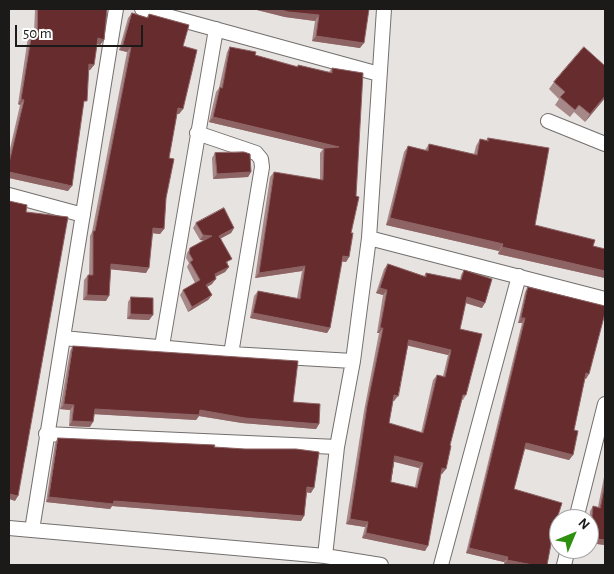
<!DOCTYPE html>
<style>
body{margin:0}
#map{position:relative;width:614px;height:574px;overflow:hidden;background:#e7e3e1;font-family:"Alegreya Sans",sans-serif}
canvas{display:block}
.frame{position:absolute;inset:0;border:10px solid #1b1a19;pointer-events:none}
.north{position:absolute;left:549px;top:509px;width:50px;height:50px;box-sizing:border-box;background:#fff;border:1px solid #a4a3a3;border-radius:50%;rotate:45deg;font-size:14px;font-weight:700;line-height:20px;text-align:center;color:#1b1a19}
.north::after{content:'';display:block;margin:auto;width:18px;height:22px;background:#2d900e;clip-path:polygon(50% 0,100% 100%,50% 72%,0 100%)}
.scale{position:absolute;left:15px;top:25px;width:128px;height:22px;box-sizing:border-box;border:2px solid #1b1a19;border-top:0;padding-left:6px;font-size:15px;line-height:18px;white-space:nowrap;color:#1b1a19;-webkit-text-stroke:4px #fff;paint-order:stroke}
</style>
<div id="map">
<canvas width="614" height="574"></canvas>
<div class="frame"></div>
<div class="north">N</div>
<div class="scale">50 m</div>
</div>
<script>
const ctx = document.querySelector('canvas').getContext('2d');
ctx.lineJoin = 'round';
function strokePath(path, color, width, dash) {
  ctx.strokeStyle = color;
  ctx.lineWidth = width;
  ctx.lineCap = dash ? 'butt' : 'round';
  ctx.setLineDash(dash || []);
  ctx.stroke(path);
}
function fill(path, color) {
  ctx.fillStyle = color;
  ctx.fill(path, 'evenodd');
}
const minor = new Path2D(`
 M142,9L379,74
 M548,121L605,144
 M197,133L256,153L261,159L262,167L231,354
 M9,195L83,215
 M369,238L605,299
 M63,338L231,354L353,361
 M162,346L216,29
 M46,434L337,447
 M576,519L605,404
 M9,528L325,556L381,565
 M32,530L116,9
 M325,556L337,447L353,361L369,238L384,9
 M441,565L519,276
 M564,565L568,549`);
strokePath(minor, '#736f6d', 16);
strokePath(minor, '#fff', 14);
fill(new Path2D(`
 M35,9H107L104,40L100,45L97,44L94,65L90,70H89L83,106L68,191L9,178V153L20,105L18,104L28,37L32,32L34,33Z
 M253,9H369L360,48L312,41L315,21L285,17Z
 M132,13L146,18L149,14L183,46V109L179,114H177L169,158L164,229L160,234L153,233L146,273L111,269L106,301L83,300L84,280L88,275H89L90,236L92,232L127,52L119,50L128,18Z
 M230,47L255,55L297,67L298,65L329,72L332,68L351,233L349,257L346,262L342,261L330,328L327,333L250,318L254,296L258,291L297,298L302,271L255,278L270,177L274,172L320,180V153L323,149L209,122L216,92L219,88L227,52Z
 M605,66V98L585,122L574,112L570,117L555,105L559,99L549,89L554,82Z
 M488,138L535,225L593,246L605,249V278L498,254L499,251L386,225L404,152L408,146L425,150L429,144L474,154L476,146L480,139L486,140Z
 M215,153L251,172L248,177L213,179L212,158Z
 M196,223L234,228L231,233L221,238L228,264H227L229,267L225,272L215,277L212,284L207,287L212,295L208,300L188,312L180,295L183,290L195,283L187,267L189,263L186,258L187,253L190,248L204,240H200L193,228Z
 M388,264L424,276L426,273L460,280L461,275L464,270L482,308L465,303L460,329L466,395L463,400H462L442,474H441L425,551L362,538L365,527L346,524L364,411L379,333H377L383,295L376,293L384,269ZM408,345L448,355L443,376L437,375L433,380L421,433L389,423L393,401H394ZM394,462L419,468L415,487L391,482Z
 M528,287L586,379H585L574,430L573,455L569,460L525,449L514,489L554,528L547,565H504V562L466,553L522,323H518L525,292Z
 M131,297L153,315L149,320L127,319L128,302Z
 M73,346L293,402L319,424L316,429L242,423L199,416L196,420L94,414L90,427L69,426L70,410L60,409L70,351Z
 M58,438L214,447L311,493L307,492L304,516L301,521L112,506L110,509L46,502L55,443Z
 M605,472V545L589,543V520L590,511L593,506L598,507Z`), '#a78888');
fill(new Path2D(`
 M253,9H277L319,15L315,21L285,17Z
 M316,36L364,43L360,48L312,41Z
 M98,38L104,40L100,45L94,43Z
 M123,45L131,47L127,52L119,50Z
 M89,64L94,65L90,70H86Z
 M605,96V98L585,122L590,114Z
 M21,99L24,100L20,105L18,104Z
 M178,108L183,109L179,114L174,113Z
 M213,117L339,147L324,148L323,149L209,122Z
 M9,172L72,186L68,191L9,178Z
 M251,172L248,177L213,179L217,174Z
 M390,218L503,244L499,251L386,225Z
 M153,228L164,229L160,234L150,233Z
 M234,228L231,233L216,241L219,236Z
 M203,235L212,236L208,241L200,240Z
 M502,247L605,271V278L498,254Z
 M343,256L349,257L346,262L339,261Z
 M111,264L149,268L146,273L107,269Z
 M305,266L302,271L255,278L259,273Z
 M229,267L225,272L211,279L215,274Z
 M216,279L212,284L202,290L206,285Z
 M380,288L387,290L383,295L376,293Z
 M87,295L109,296L106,301L83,300Z
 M212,295L208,300L188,312L192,307Z
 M467,297L485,303L482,308L463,302Z
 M253,313L330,328L327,333L250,318Z
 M131,314L153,315L149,320L127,319Z
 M521,318H525L522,323H518Z
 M380,328H383L379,333H377Z
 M409,340L451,350L448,355L405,345Z
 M586,373L589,374L586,379L583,378Z
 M394,395L398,396L394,401L390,400Z
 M64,404L74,405L70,410L60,409Z
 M95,409L200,410L319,424L316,429L242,423L199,416L196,420L91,414Z
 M72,421L93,422L90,427L69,426Z
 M526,443L573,455L569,460L523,448Z
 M395,456L423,463L419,468L392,461Z
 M442,468L446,469L442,474L439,473Z
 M307,487L314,488L311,493L304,492Z
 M9,494L18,496L15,501L9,499Z
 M49,497L114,501L304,516L301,521L112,506L110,509L46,502Z
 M350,519L368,522L365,527L346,524Z
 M366,533L428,546L425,551L362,538Z
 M590,538L605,540V545L589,543V540Z
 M469,548L508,557L504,562L466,553Z
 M507,560L533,565H504Z`), '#8d6364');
const building = new Path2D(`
 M38,9H107L104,40L98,38L94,65L89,64L87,101H84L72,186L9,172V163L24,100L21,99L32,32L37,34Z
 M277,9H369L364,43L316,36L319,15L289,12Z
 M132,13L148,18L149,14L189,25L183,46L197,50L183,109L178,108L169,158L174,159L166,198L164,229L153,228L149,268L111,264L109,296L87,295L88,275H93V231H95L131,47L123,45Z
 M230,47L256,52L255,55L298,67V65L332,73V68L363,73L356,196L359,197L351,233H353L349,257L343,256L330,328L253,313L258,291L300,299L305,266L259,273L274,172L323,180L324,148L339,147L213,117L220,87L222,88Z
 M584,47L605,66V96L590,114L579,105L575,110L560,97L565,92L554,82Z
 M488,138L549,148L535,225L595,240L593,246L605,249V271L502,247L503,244L390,218L408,146L428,151L429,144L477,155L480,139L488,141Z
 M244,152L250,154L251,172L217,174L215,153Z
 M9,201L27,205L26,212L68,217L18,496L9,494Z
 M224,208L234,228L219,236L232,259L226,262L229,267L215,274L216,279L206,285L212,295L192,307L183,290L200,280L190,262L193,260L189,253L190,248L212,236L203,235L196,223Z
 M388,264L426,277V273L461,280L464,270L492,279L485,303L467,297L460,329L482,334L466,395H463L450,445L451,446L446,469L442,468L428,546L366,533L368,522L350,519L367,406L383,328H380L387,290L380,288ZM409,340L451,350L445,377L437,375L423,433L389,423L394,395L398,396ZM395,456L423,463L417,488L391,482Z
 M528,287L605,306V313L589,374L586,373L574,430L578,431L573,455L526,443L514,489L562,503L554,528L547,565H533L507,560L508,557L469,548L525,318H521Z
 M131,297L153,298V315L131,314Z
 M73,346L298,361L293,402L320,404L319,424L245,418L200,410L199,415L95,409L93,422L72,421L74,405L64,404Z
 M58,438L215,445L214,447L245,449H296L319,452L314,488L307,487L304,516L114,501L113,504L49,497Z
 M605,483V540L590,538L593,506L600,508Z`);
fill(building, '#672c2e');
strokePath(building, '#8d6364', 1);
</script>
